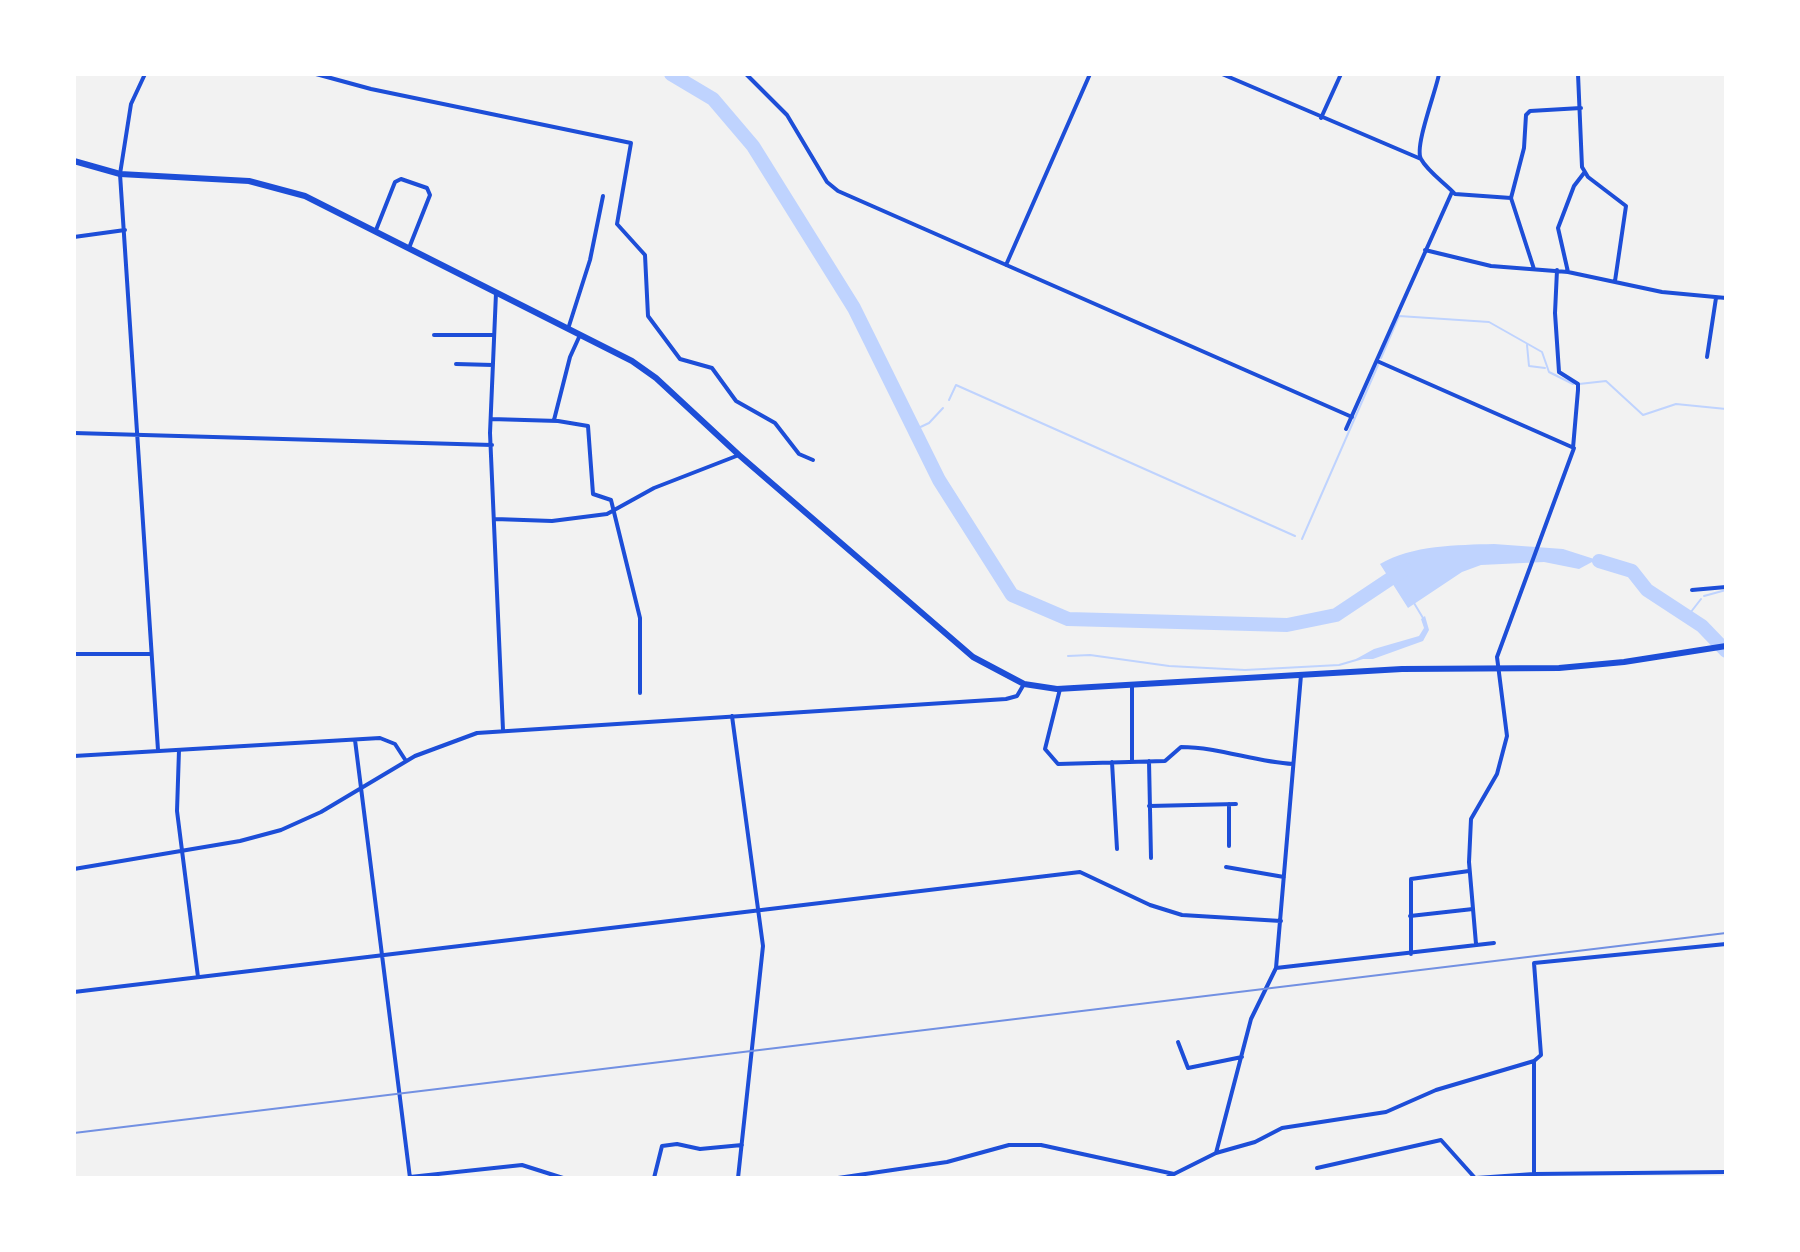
<!DOCTYPE html>
<style>
body{margin:0}
#map{position:relative;width:1800px;height:1252px;overflow:hidden;background:#f2f2f2;font-family:Commissioner,sans-serif}
canvas{display:block}
.frame{position:absolute;inset:0;border:76px solid #fff;pointer-events:none}
</style>
<div id="map">
<canvas width="1800" height="1252"></canvas>
<div class="frame"></div>
</div>
<script>
const ctx = document.querySelector('canvas').getContext('2d');
ctx.lineJoin = 'round';
function fill(path, color) {
  ctx.fillStyle = color;
  ctx.fill(path, 'evenodd');
}
function strokePath(path, color, width, dash) {
  ctx.strokeStyle = color;
  ctx.lineWidth = width;
  ctx.lineCap = dash ? 'butt' : 'round';
  ctx.setLineDash(dash || []);
  ctx.stroke(path);
}
fill(new Path2D(`
 M1494,544L1563,549L1619,567L1592,562L1579,569L1544,562L1481,565L1462,572L1408,608L1380,564C1412,545 1457,545 1494,544Z
 M1425,616L1429,630L1423,641L1373,659H1356L1374,649L1419,636L1424,628L1421,619Z`), '#bfd3fe');
strokePath(new Path2D(`
 M1527,345L1529,366L1545,368
 M1381,358L1399,316L1489,322L1542,352L1549,372L1573,384
 M1579,384L1606,381L1643,415L1676,404L1726,409
 M949,400L956,385L1295,536
 M912,431L929,423L943,408
 M1302,539L1378,365
 M1704,596L1726,590
 M1414,603L1423,618
 M1687,617L1701,599
 M1068,656L1090,655L1169,666L1245,670L1339,665L1363,658`), '#bfd3fe', 2);
strokePath(new Path2D(`
 M671,74L713,99L753,146L854,308L939,480L1012,595L1068,619L1287,625L1336,615L1405,569
 M1599,561L1632,571L1647,590L1702,626L1726,651`), '#bfd3fe', 14);
strokePath(new Path2D(`
 M145,74L131,104L120,174L158,750
 M316,74L371,89L631,143L617,224L645,255L648,316L680,359L712,368L736,401L775,423L799,454L813,460
 M746,74L787,115L827,182L838,191L1352,417
 M1222,74L1421,159
 M1439,74C1436,91 1414,147 1421,159C1428,172 1445,183 1455,194L1511,198
 M1578,74L1582,167L1588,177L1626,206L1615,281
 M1321,118L1341,74
 M376,230L395,182L401,179L427,188L430,195L409,248
 M74,237L125,230
 M1425,250L1491,266L1568,272L1662,292L1726,298
 M1006,265L1090,74
 M1534,269L1511,198L1524,148L1526,115L1530,111L1581,108
 M1557,270L1555,313L1559,372L1578,384V390L1573,448
 M1568,272L1558,228L1574,186L1584,173
 M496,293L490,433L503,730
 M568,329L590,260L603,196
 M434,335H494
 M1707,357L1716,298
 M1377,361L1574,448L1497,657L1507,736L1497,774L1471,819L1469,862L1476,944
 M456,364L493,365
 M491,419L558,421L588,426L593,494L611,500L640,618V693
 M554,420L570,357L580,335
 M1346,429L1452,192
 M74,433L492,445
 M495,519L552,521L607,514L654,488L739,455
 M1692,590L1726,587
 M74,654H151
 M1132,685V762
 M1060,689L1045,749L1058,764L1165,761L1181,747C1220,747 1254,762 1293,764
 M732,716L763,946L738,1178
 M355,740L410,1178
 M179,750L177,811L198,977
 M74,756L380,738L395,744L406,761
 M1149,761L1151,858
 M1112,762L1117,849
 M1229,804V846
 M1149,806L1236,804
 M1226,867L1284,877
 M74,869L240,841L281,830L321,812L415,756L477,733L1006,699L1017,696L1024,684
 M1410,916L1473,909
 M1411,954V879L1469,871
 M1276,968L1494,943
 M74,992L1080,872L1150,905L1182,915L1281,921
 M1178,1042L1188,1068L1242,1057
 M1216,1153L1251,1019L1276,968L1301,675
 M1317,1168L1441,1140L1475,1178
 M410,1177L522,1165L563,1178
 M654,1178L662,1146L677,1144L700,1149L742,1145
 M838,1178L947,1162L1009,1145H1041L1174,1174
 M1166,1178L1216,1153L1255,1142L1282,1128L1386,1112L1436,1090L1534,1061
 M1476,1178L1534,1174L1726,1172
 M1534,1178V1061L1541,1055L1534,963L1726,944`), '#1d4ed8', 4);
strokePath(new Path2D(`
 M74,161L120,174L249,181L305,196L632,361L656,378L739,455L973,657L1024,684L1057,689L1402,669L1559,668L1624,662L1726,646`), '#1d4ed8', 6);
strokePath(new Path2D(`
 M74,1133L1726,933`), '#7290e2', 2);
</script>
